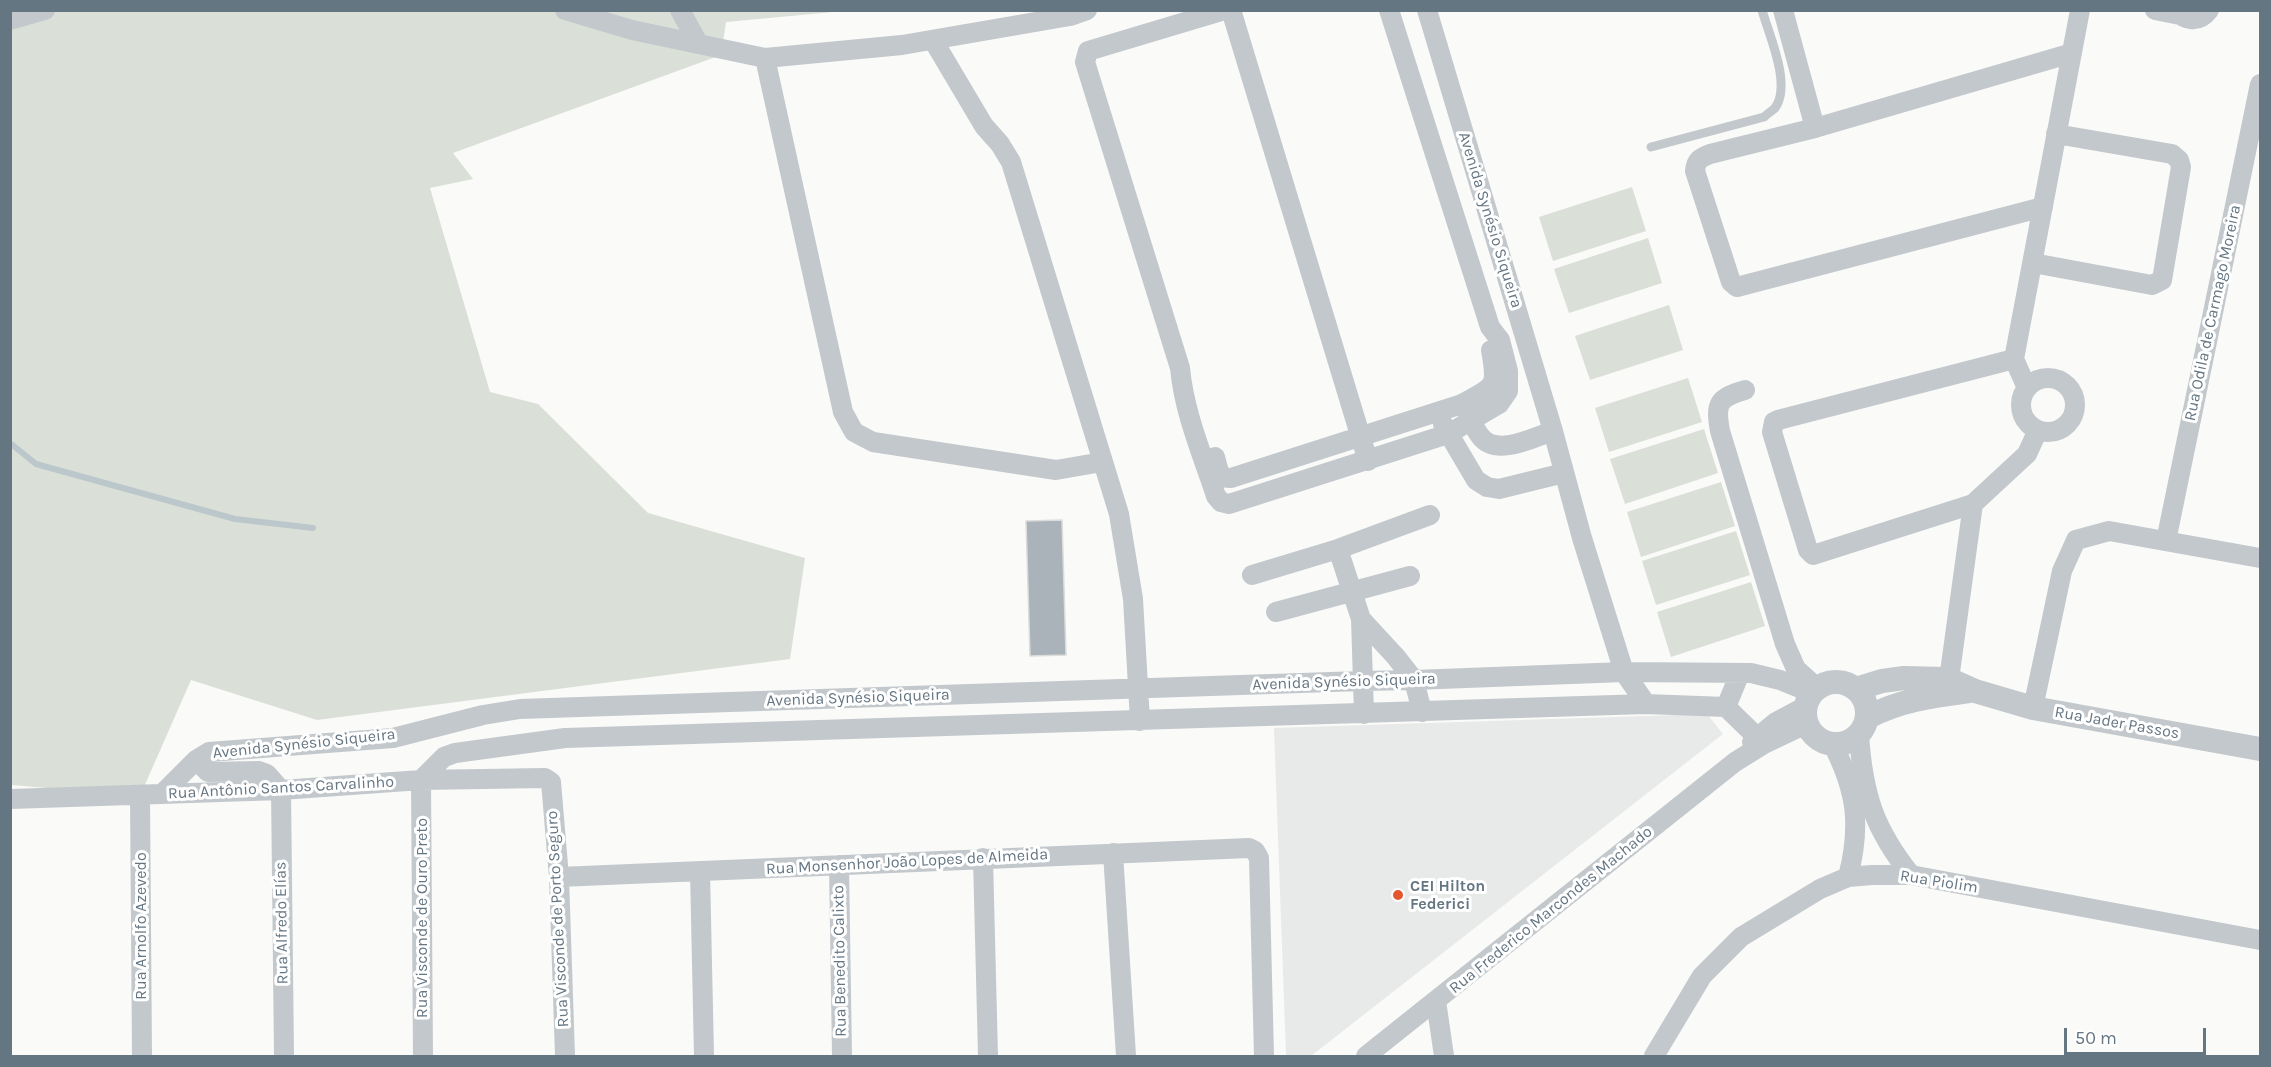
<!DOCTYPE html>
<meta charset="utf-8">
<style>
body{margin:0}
#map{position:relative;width:2271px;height:1067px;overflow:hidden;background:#fafaf8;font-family:Karla,sans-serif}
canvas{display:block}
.frame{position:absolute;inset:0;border:12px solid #657683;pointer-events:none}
.scale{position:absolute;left:2064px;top:1028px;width:142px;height:27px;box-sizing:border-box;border:3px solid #657683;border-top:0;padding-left:8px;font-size:18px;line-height:21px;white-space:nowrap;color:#657683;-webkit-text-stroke:4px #fff;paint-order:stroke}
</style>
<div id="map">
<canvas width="2271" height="1067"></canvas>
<div class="frame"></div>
<div class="scale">50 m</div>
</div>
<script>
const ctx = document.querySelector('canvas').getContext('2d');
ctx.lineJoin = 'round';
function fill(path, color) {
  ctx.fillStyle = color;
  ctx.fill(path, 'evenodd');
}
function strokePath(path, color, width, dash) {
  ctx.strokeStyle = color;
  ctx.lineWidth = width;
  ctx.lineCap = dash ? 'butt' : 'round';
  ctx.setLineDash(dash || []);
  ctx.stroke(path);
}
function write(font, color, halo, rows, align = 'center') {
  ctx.font = font + ' Karla,sans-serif';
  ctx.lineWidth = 6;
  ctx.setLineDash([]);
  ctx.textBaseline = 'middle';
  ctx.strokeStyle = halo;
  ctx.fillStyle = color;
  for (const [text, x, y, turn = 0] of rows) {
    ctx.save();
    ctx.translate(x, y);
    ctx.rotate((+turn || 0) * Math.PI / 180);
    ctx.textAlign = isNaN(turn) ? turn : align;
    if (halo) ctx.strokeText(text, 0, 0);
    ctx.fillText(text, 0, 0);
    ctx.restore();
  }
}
fill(new Path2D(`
 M1707,714L1723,734L1311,1056H1286L1274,728Z`), '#e8e9e9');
fill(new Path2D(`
 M10,11H844L726,22L721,55L453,153L473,179L430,188L490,392L538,404L648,513L805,558L790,659L317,720L191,680L140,796L11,785Z
 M1632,187L1646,231L1553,261L1539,217Z
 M1648,238L1662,283L1569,313L1554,269Z
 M1669,305L1683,350L1590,380L1575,336Z
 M1688,378L1702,422L1609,452L1595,408Z
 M1704,429L1718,473L1625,504L1610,459Z
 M1721,482L1735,526L1641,557L1627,512Z
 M1736,531L1750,575L1656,605L1642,561Z
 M1751,582L1765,626L1671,657L1657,612Z`), '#dadfd7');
strokePath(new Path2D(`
 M10,443L36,464L235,519L313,528`), '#bbc7cb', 6);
const building = new Path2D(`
 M1062,520L1066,655L1030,656L1026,521Z`);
fill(building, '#aab3b9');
strokePath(building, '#dcdcda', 1.5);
strokePath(new Path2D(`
 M1651,147L1764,117C1767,114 1772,111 1775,108C1792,85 1769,35 1762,10`), '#c3c8cc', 9);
strokePath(new Path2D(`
 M565,10L632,30L765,58L902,45L1070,16L1087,10
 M680,10L698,43
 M1225,10L1088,51L1085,62L1180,368C1184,412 1202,454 1216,496L1221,502L1229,504L1448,434L1499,404L1508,391V371L1500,340L1490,327L1389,10
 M1231,10L1368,461
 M1427,10L1553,431L1582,538L1624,672L1646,704
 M1783,10L1815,128
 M2155,10L2180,15
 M2176,10C2186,23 2200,22 2209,10
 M10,20L45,10
 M933,40L984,126L1000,144L1011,162L1119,514L1133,599L1140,721
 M765,58L843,412L854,432L873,442L1056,470L1102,462
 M2043,207L1737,287L1731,282L1695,171C1696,160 1700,158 1710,154L1815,128L2072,53
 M2033,263L2152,285L2162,280L2181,167L2179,160L2172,154L2056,134
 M2021 405a27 27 0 1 1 54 0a27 27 0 1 1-54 0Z
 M2027,388L2014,359L2080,10
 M1745,390C1718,398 1715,403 1720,431L1785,644L1796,669L1817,688
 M1467,412C1471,420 1475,430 1481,437C1497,457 1534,437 1553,431
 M1443,424L1476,480L1487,487L1499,489L1564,473
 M1215,457C1218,467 1218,479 1231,478L1462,404C1495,385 1498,389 1491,350
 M1973,504L1813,555L1808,550L1772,432L1774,422L1778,420L2014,359
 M2166,541L2260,84
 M1338,549L1361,619L1364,714
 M1252,575L1338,549L1430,515
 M1276,612L1410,576
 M1361,619L1396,657L1414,680L1422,712
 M1947,694L1973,504L2027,454L2038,430
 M1726,707L1740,673
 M2033,708L2062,571L2076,540L2109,531L2260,558
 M1859,735C1863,794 1874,829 1911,875
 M1752,742L1776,722L1806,706
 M1833,745C1857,792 1861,826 1848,877
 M196,760L208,772L259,771L267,774L281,790L284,1056
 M421,780L444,757L455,753L565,738L1646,704L1726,707L1764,744
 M421,780L423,1056
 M162,794L196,760L209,752L393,738L483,715L520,709L1361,681L1414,680L1624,672L1751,673L1780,680L1812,693
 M140,796L142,1056
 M10,799L281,790L421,780L545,778L551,782L559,877L565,1056
 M1113,853L1126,1056
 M983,858L988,1056
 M839,865L842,1056
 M700,871L704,1056
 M559,877L1249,848L1255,851L1259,858L1264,1056
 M1436,1001L1444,1056
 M1366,1056L1735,762L1764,744L1806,724
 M1654,1056L1702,976L1741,937L1820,889L1848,877L1872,875H1911L2260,940`), '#c3c8cc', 20);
strokePath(new Path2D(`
 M1805 713a31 31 0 1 1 62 0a31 31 0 1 1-62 0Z
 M1856,689L1882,681L1904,678L1948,679L1975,691L2033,708L2260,749
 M1868,717C1901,700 1933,696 1969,691`), '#c3c8cc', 24);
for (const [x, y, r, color] of [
 [1398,895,6,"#e4572e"]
]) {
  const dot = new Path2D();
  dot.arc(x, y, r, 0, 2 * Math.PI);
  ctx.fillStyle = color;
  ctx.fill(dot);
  strokePath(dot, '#fff', 2);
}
write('16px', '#657683', '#fff', [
 ["Avenida Synésio Siqueira",1490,220,73],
 ["Rua Odila de Carmago Moreira",2213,313,-78],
 ["Avenida Synésio Siqueira",1344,682,-2],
 ["Avenida Synésio Siqueira",858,698,-2],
 ["Rua Jader Passos",2117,723,10],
 ["Avenida Synésio Siqueira",304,744,-6],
 ["Rua Antônio Santos Carvalinho",281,788,-3],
 ["Rua Monsenhor João Lopes de Almeida",907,862,-3],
 ["Rua Piolim",1939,882,9],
 ["Rua Frederico Marcondes Machado",1551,910,-39],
 ["Rua Visconde de Ouro Preto",422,918,-90],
 ["Rua Visconde de Porto Seguro",558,919,-93],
 ["Rua Alfredo Elías",282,923,-91],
 ["Rua Arnolfo Azevedo",141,926,-90],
 ["Rua Benedito Calixto",840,961,-91]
]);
write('bold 16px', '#657683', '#fff', [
 ["CEI Hilton",1410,886],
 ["Federici",1410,904]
], 'left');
</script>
